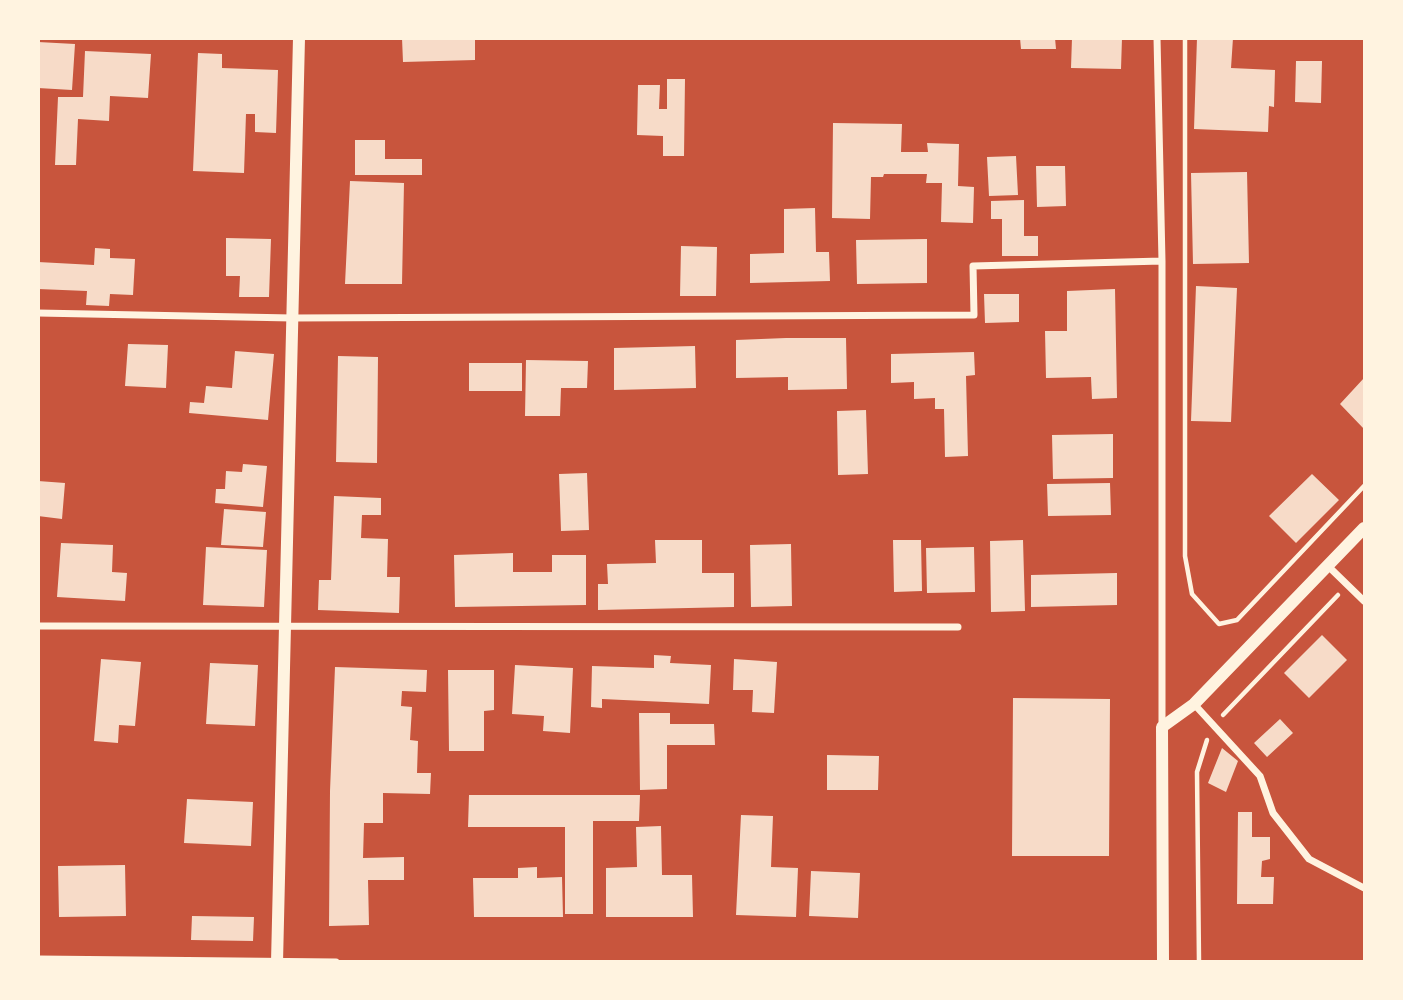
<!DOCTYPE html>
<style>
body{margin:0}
#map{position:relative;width:1403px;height:1000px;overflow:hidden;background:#c8553d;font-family:Lora,serif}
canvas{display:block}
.frame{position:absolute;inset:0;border:40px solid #fff3e0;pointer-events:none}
</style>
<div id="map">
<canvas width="1403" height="1000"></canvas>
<div class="frame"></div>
</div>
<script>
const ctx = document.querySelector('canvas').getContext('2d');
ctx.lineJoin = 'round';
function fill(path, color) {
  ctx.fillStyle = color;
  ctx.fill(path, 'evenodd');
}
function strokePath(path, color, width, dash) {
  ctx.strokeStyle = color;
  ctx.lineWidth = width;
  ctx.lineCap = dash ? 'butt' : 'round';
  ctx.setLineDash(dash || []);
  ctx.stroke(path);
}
fill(new Path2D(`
 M402,38H475V60L403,62Z
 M1020,38H1055L1056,49H1021Z
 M1072,38H1122L1121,69L1071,68Z
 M1197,38H1233L1231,68L1275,70L1274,107L1269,106L1268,132L1194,129Z
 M38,42L75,44L72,90L38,88Z
 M85,51L151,54L148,98L110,96L109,121L78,119L76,165H55L58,97H83Z
 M198,53L222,54V68L278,70L276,133L255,132V114H246L244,173L193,171Z
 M1296,61H1322L1321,103L1295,102Z
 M667,79H685L684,156H663V136L637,135L638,85H660L659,109H667Z
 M833,123L902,124L901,152H928L927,143L959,144L958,186L974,187L973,223L941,222L942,183H926L927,174H884L883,177H871L870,219L832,218Z
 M355,140H385V159H422V175H355Z
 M1016,156L1018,195L989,196L987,157Z
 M1036,166H1065L1066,206L1037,207Z
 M1247,172L1249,263L1193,264L1191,173Z
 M350,181L404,183L402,284H345Z
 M1024,200V236H1038V256H1002V219H991V201Z
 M815,208L816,252H829L830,281L750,283V254L784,253V209Z
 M226,238L271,239L269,297H239L240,276H226Z
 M927,239V283L857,284L856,240Z
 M681,246L717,247L716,296H680Z
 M95,248L110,249V258L135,259L133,295L110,294L109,306L86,305L87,291L38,289V262L94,265Z
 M1196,286L1237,288L1231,422L1191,421Z
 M1115,289L1117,398L1092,399L1091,377L1046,378L1045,331H1067V291Z
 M984,294H1019V322L985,323Z
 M786,338H846L847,389L788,390V377L736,378V340Z
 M128,344L168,345L166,388L125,386Z
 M695,346L696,388L614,390V348Z
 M235,351L274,354L268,420L189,413L190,402L204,403L206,386L232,388Z
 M974,352L975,375L966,376L968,456L945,457L944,409H935V398L914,399V382L891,383V354Z
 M338,356L378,357L377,463L336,462Z
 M526,360L588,361L587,388H561L560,416H525Z
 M469,363H522V391H469Z
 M1364,378V429L1340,404Z
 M866,410L868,474L838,475L837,411Z
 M1113,434V478L1053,479L1052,435Z
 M243,464L267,466L263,507L215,503L216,489H225L226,471L242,472Z
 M587,473L589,530L561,531L559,474Z
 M1312,474L1339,500L1296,543L1269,516Z
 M38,481L65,483L62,519L38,516Z
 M1110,483L1111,515L1048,516L1047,484Z
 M334,496L381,498V515H362L361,538L388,539L387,577H400L399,613L318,610L319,580H331Z
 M224,509L266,512L263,547L221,545Z
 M655,540H702V573H734V607L598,610V584H608L607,564L656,563Z
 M893,540H921L922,591L894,592Z
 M1023,540L1025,611L991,612L990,541Z
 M61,543L113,545L112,572L127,573L125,601L57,597Z
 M791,544L792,606L751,607L750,545Z
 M206,547L267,550L264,607L203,605Z
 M974,547L975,592L927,593L926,548Z
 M513,553V572H552V555H586V605L455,607L454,555Z
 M1117,573V605L1031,607V575Z
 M1322,635L1347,660L1309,698L1284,673Z
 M654,655L671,656L670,663L711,665L709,704L602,699V708L591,707L592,666L654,668Z
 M101,659L141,662L135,726L119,725L118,743L94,741Z
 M734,659L777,662L774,713L752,712L753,690H733Z
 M210,663L258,665L255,726L206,724Z
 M515,665L573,668L570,733L543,731L544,716L512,714Z
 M335,667L427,670L426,692L402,691L401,706L412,707L410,740L418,741L417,773H431L430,794L383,793V823H364L363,858L404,857V880H368L369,925L329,926L330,791Z
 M448,670H494V710L484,711V751H449Z
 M1013,698L1110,699L1109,856H1012Z
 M639,713H670V724H714L715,745H667V789L640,790Z
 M1280,719L1293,733L1267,757L1254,743Z
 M1222,748L1238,761L1226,792L1208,783Z
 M827,755L879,756L878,790H827Z
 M469,795H640L639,821H593V914H565V827H468Z
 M187,799L253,802L251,846L184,843Z
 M1238,812H1252V837H1270V859L1262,861L1261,877H1274L1273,904H1237Z
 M741,815L773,816L771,867L798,868L796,917L736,915Z
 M661,826L662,875H692L693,917H606V868L637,867L636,827Z
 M125,865L126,916L59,917L58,866Z
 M537,867V878L562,877L563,917H474L473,878H518V868Z
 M811,871L860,873L858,918L809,916Z
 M192,916L254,917L253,941L191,940Z`), '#f7dbc8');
strokePath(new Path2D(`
 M1185,38V556L1192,594L1219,624L1237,620L1364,486
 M1223,715L1338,595
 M1199,962L1197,772L1207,740`), '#fff3e0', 4.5);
strokePath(new Path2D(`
 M1157,38L1162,261V727
 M38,313L292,318L974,315L973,266L1162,261
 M1328,566L1364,601
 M38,626L958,627
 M1194,704L1260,776L1273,813L1309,859L1364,888
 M38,959L336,962`), '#fff3e0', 7);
strokePath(new Path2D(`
 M277,962L299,38
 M1163,962L1162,727L1194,704L1364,528`), '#fff3e0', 12);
</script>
